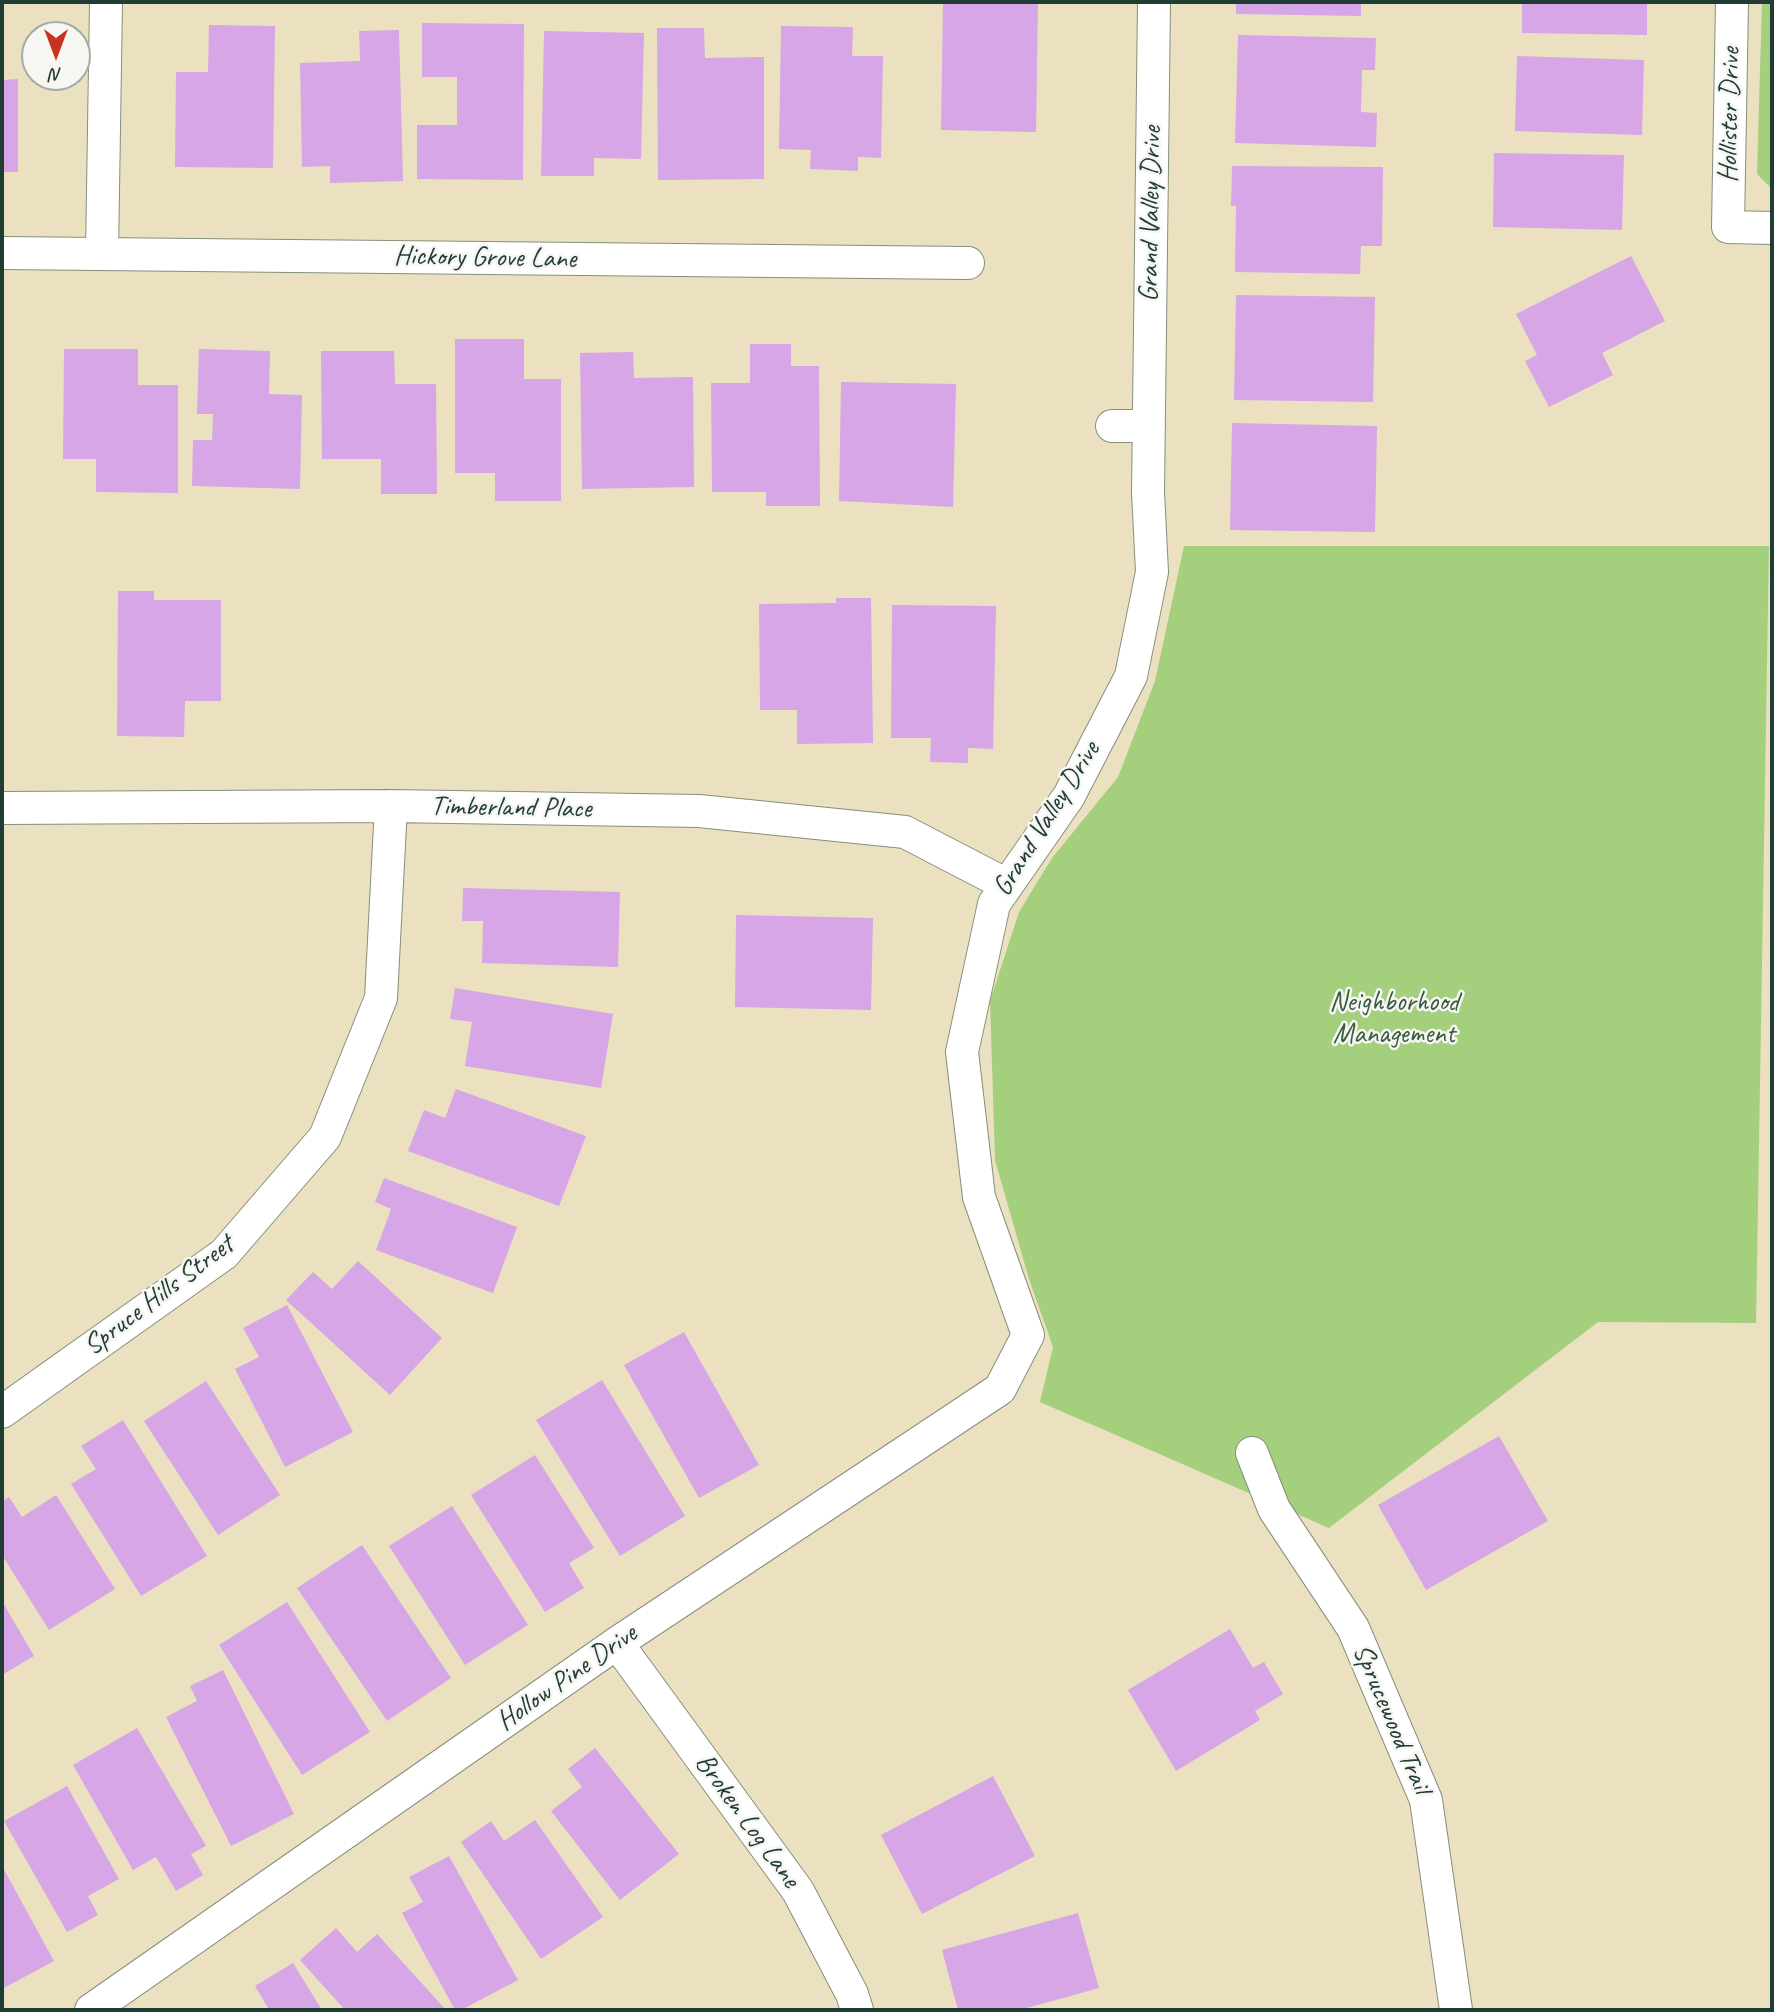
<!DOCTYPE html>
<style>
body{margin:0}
#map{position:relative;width:1774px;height:2012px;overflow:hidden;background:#ebe1c0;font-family:Caveat,sans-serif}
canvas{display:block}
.frame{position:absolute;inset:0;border:4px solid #1f3d34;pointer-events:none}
.north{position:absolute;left:21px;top:21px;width:70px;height:70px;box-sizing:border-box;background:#f6f6f2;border:2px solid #a0aca6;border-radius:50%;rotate:180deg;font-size:19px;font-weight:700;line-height:28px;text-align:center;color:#1f3d34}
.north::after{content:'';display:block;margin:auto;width:24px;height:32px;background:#c8321e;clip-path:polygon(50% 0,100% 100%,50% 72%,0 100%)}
</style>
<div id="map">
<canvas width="1774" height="2012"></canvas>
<div class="frame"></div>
<div class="north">N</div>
</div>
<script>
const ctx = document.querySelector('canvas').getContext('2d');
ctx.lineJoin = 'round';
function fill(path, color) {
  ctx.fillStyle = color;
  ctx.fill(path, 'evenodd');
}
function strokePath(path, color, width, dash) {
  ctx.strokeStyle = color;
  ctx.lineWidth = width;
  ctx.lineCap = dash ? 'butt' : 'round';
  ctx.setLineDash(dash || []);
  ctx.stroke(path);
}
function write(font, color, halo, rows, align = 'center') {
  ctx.font = font + ' Caveat,sans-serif';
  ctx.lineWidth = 5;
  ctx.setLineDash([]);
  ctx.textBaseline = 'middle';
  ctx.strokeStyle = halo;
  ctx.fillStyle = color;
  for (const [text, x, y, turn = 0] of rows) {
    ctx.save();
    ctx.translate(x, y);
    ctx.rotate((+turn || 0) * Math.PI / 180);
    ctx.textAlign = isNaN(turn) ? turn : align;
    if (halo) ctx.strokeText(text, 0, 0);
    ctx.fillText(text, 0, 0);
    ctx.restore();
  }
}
fill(new Path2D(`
 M1762,2H1772V189L1757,174Z
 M1184,546H1769L1756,1323L1598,1322L1329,1528L1040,1402L1053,1347L1029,1279L995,1160L990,1001L1019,912L1052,858L1118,777L1155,681Z`), '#a4cf7c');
fill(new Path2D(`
 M943,2H1038L1036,132L941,130Z
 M1236,2H1361V16L1236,14Z
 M1522,2H1647V35L1522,33Z
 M422,23L524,24L523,180L417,179V125H457V77H422Z
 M209,25L275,26L273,168L175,167L176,72H208Z
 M781,26L853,27L852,56H883L881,158L858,157V171L810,169L811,150L779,149Z
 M657,28H704L705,58L764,57V179L658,180Z
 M399,30L403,181L330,183V166L302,167L300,63L360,61L359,31Z
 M544,31L644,33L641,159L594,158V176H541Z
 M1238,35L1376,38L1375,70H1362L1361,112L1377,113L1376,147L1235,143Z
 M1517,56L1644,60L1642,135L1515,131Z
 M18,79V172H2V80Z
 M1494,153L1624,155L1622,230L1493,227Z
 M1232,166L1383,167L1382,246H1361L1360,274L1235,272L1236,206H1231Z
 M1631,256L1665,321L1602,353L1613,375L1549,407L1525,361L1537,355L1516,314Z
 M1236,295L1375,297L1373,402L1234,400Z
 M455,339H524V379H561V501H495V473H455Z
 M750,344H791V366H819L820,506H766V492H712L711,383H750Z
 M64,349H138V385H178V493L96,492V459H63Z
 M199,349L270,351L269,394L302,395L300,489L192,486L193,440H212L213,414H197Z
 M321,351H394L395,384H436L437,494H381V459H322Z
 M633,352L634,378L693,377L694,487L582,489L580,353Z
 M841,382L956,384L953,507L839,501Z
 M1232,423L1377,426L1375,532L1230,530Z
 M118,591H154V600H221V701H185L184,737L117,736Z
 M836,598H871L873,743L797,744V710H760L759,604L836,603Z
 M892,605L996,606L993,749L968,748V763L930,762L931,738H891Z
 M463,888L620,892L618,967L482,963L483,921H462Z
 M736,915L873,918L871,1010L735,1007Z
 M455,988L613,1014L601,1088L465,1066L472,1022L450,1019Z
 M456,1089L586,1136L559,1206L408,1151L424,1110L445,1118Z
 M384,1178L517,1227L493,1293L376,1250L391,1209L375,1202Z
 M358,1261L442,1338L390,1395L286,1300L313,1272L332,1289Z
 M287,1305L353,1432L285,1467L235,1369L259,1357L243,1328Z
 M684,1332L759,1465L699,1498L624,1365Z
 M602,1380L685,1516L620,1556L536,1420Z
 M206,1381L280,1495L218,1535L144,1421Z
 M123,1420L207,1556L141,1596L71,1484L96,1469L81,1446Z
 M1499,1436L1548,1521L1426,1590L1378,1505Z
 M535,1455L594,1548L569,1563L584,1588L545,1612L471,1495Z
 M56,1495L115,1589L49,1630L2,1555V1502L9,1497L22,1517Z
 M452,1506L528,1625L465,1665L389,1546Z
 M362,1545L451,1678L387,1721L297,1588Z
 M2,1601L34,1656L2,1675Z
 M287,1602L370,1732L302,1775L219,1645Z
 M1230,1629L1253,1668L1264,1662L1283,1694L1255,1711L1260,1720L1176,1771L1128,1690Z
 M223,1670L294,1814L231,1846L166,1717L197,1701L190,1686Z
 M137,1728L206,1846L191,1854L203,1875L176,1891L156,1857L133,1870L73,1765Z
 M595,1748L679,1854L620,1900L551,1811L582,1787L568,1769Z
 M993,1776L1035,1856L922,1914L881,1835Z
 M67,1786L119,1879L88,1896L98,1915L67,1932L4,1821Z
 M535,1820L603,1917L541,1959L461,1842L491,1821L504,1841Z
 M449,1856L518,1980L461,2010H455L402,1913L423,1902L409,1877Z
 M2,1866L54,1961L2,1989Z
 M1078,1913L1099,1988L1020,2010H958L942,1950Z
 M336,1928L357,1952L377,1934L446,2010H345L300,1960Z
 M293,1963L322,2010H265L268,2008L255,1986Z`), '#d6a6e6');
const street = new Path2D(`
 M1732,2L1728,227L1772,228
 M2,253L968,263
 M102,254L106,2
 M1112,426H1149
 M2,808L391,806L699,811L905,832L1007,885
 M2,1412L224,1254L325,1137L381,998L391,806
 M1252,1453L1274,1509L1353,1628L1426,1800L1456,2010
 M617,1643L798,1891L852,1994L857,2010
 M91,2010L617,1643L1000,1389L1028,1335L979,1197L962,1052L994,904L1069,796L1131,676L1152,572L1148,492L1154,2`);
strokePath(street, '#858f7a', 34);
strokePath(street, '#fff', 32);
write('28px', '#1f3d34', '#f6f6f2', [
 ["Hollister Drive",1730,115,-89],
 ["Grand Valley Drive",1151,214,-89],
 ["Hickory Grove Lane",485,258,1],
 ["Timberland Place",511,808,1],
 ["Grand Valley Drive",1047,819,-58],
 ["Spruce Hills Street",159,1296,-37],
 ["Hollow Pine Drive",567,1678,-35],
 ["Sprucewood Trail",1391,1719,67],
 ["Broken Log Lane",747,1821,54]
]);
write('28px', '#3a5a42', '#f6f6f2', [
 ["Neighborhood",1394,1003],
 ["Management",1394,1035]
]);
</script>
